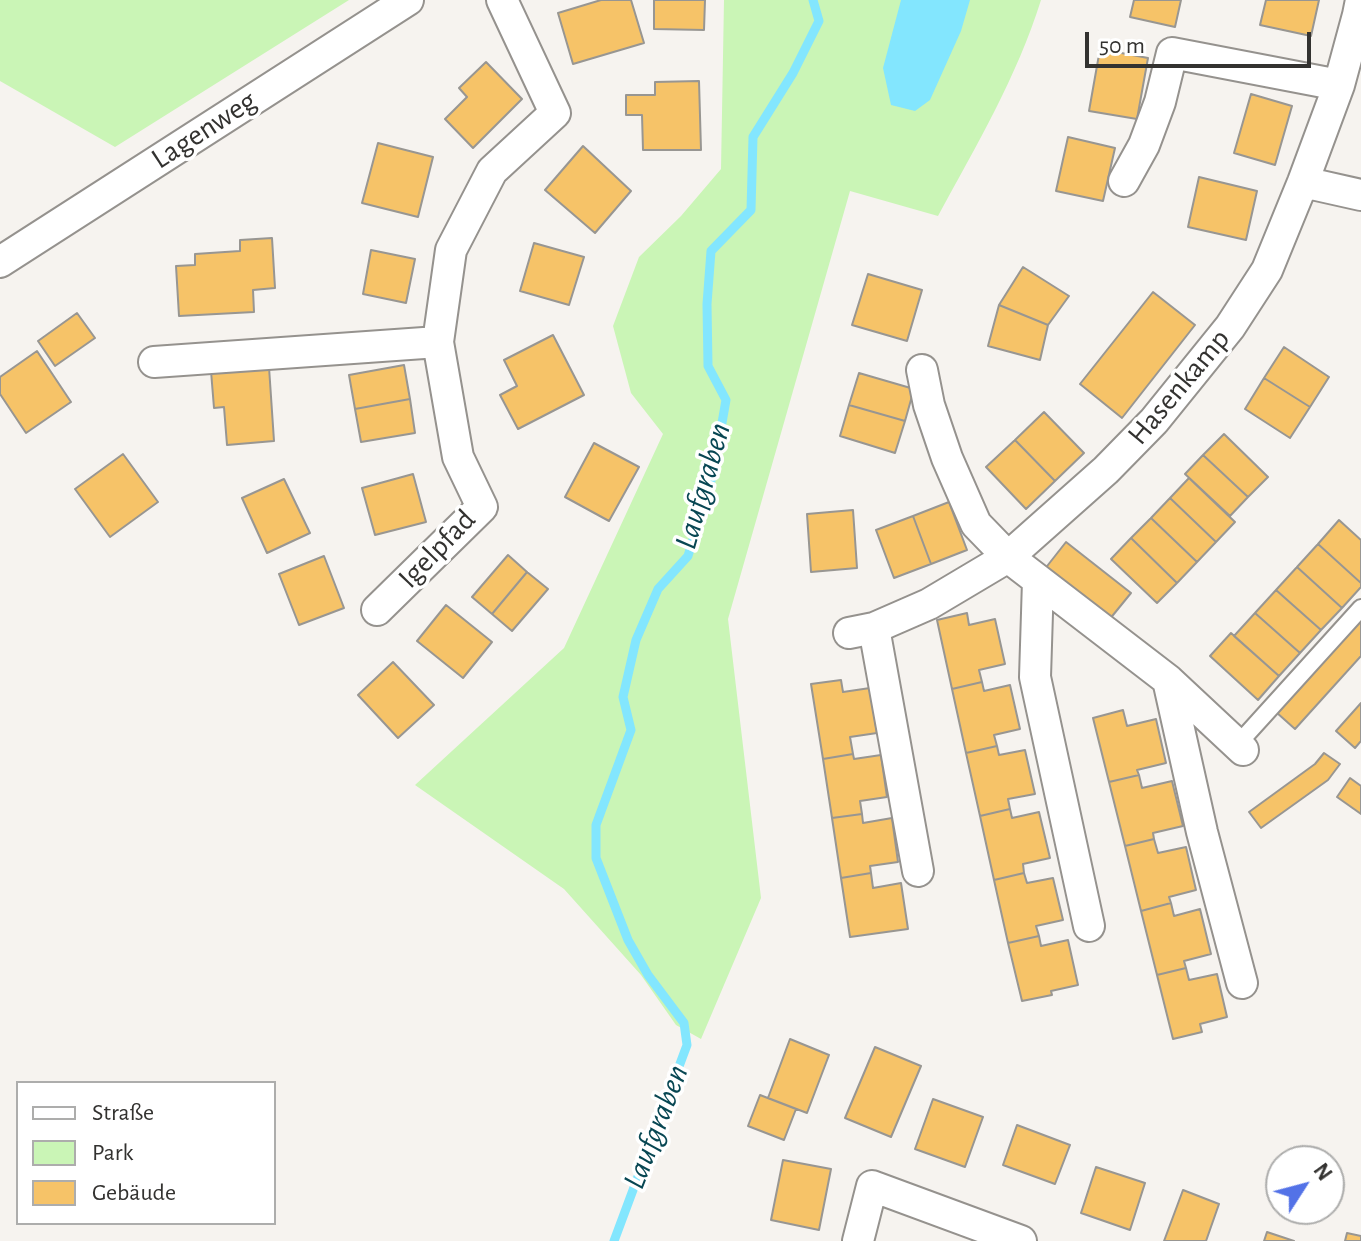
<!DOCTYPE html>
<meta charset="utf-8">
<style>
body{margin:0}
#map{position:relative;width:1361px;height:1241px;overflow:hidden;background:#f6f3ef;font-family:"Alegreya Sans",sans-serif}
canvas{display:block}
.legend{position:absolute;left:16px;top:1081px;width:260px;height:144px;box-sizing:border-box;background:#fff;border:2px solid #adadac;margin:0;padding:10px 14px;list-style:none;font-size:24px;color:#333230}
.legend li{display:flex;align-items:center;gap:16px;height:40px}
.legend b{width:40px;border:2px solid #adadac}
.north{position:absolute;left:1265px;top:1145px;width:80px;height:80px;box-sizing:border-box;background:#fff;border:2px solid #adadac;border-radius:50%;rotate:54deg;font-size:22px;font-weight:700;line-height:32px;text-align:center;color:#333230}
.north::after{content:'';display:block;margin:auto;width:28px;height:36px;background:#5372e7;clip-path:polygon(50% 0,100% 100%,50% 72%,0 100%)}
.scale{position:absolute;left:1085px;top:32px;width:226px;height:36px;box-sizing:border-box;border:4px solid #333230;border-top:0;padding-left:10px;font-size:24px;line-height:28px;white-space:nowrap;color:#333230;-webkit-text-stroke:6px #fff;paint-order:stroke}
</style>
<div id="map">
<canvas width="1361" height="1241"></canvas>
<ul class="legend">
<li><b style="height:10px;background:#fff"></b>Straße</li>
<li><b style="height:22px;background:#caf5b6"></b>Park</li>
<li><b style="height:22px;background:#f6c368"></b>Gebäude</li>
</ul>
<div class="north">N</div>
<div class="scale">50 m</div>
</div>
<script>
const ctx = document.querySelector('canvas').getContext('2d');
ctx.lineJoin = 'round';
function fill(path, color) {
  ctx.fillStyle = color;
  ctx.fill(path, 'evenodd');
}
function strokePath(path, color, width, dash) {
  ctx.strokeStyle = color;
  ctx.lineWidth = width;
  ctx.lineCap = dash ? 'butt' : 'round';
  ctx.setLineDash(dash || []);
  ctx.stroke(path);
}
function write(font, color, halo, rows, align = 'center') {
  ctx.font = font + ' "Alegreya Sans",sans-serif';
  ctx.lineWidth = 7;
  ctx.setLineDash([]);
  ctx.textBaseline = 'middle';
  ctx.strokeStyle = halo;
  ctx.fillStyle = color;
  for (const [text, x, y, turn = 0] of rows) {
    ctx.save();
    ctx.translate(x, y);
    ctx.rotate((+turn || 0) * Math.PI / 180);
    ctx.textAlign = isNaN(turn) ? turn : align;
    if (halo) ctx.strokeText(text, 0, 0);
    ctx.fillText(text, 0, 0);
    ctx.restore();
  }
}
fill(new Path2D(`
 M0,0H349L115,147L0,81Z
 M724,0H1041C1017,77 976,146 938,216L850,191L728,619L761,898L701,1039L676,1025L641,975L564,889L415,785L564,648L663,434L631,393L613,326L639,257L681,216L721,169Z`), '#caf5b6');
fill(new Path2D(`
 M901,0H970L961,31L930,100L915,111L891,105L883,68Z`), '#83e6fe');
strokePath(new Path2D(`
 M614,1241L687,1045L684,1023L648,975L628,940L596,858V825L631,730L623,697L636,640L658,589L688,556L712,477L719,440L726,400L708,366L707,304L711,251L751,210L753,137L793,73L819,21L813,0`), '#83e6fe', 9);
const building = new Path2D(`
 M601,0H631L644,43L573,64L558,13Z
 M654,0H705L704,30L654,29Z
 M1134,0H1181L1175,27L1130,17Z
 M1266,0H1319L1311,36L1260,25Z
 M1100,49L1148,58L1137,119L1089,111Z
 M486,62L522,99L473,148L445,119L467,97L459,88Z
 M699,81L701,150H643L642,115H626V95H655V82Z
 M1251,94L1292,106L1275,165L1234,153Z
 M1068,137L1115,148L1103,201L1056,191Z
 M378,143L433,157L418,217L362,203Z
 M583,146L631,191L595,233L545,190Z
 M1199,177L1257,191L1246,240L1188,227Z
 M272,238L275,288L253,290L254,312L179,316L176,266L195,265V254L240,251V240Z
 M534,243L584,257L569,305L520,291Z
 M371,250L415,259L406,303L363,294Z
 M1023,267L1069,296L1048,325L999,305Z
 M868,274L922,290L907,341L852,325Z
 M1153,292L1195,325L1122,418L1080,384Z
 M999,305L1048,325L1040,360L988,346Z
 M77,313L95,338L55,366L38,341Z
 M553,335L584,395L518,429L500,395L517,386L504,360Z
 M1284,347L1329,377L1310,407L1264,378Z
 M37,351L71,402L26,433L0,394V377Z
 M404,365L410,399L355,409L349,375Z
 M269,367L274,441L227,445L224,407L214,408L211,371Z
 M859,373L914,389L905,421L849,405Z
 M1264,378L1310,407L1290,438L1245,409Z
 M410,399L415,433L361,442L355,409Z
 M849,405L905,421L895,453L840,436Z
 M1044,412L1084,453L1055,481L1015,440Z
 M1224,434L1268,477L1248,497L1203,455Z
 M1015,440L1055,481L1026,509L986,467Z
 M594,443L639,467L609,521L565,497Z
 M123,454L158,502L110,537L75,489Z
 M1203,455L1248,497L1230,516L1185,474Z
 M413,474L426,522L375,535L362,488Z
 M1189,478L1235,522L1216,542L1170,498Z
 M284,479L310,533L267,553L242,498Z
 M1170,498L1216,542L1197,562L1151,518Z
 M949,502L967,550L931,564L913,516Z
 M853,510L857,568L811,572L807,514Z
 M913,516L931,564L894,578L876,530Z
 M1151,518L1197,562L1177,583L1131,538Z
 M1339,520L1361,540V583L1318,544Z
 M1131,538L1177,583L1157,603L1111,559Z
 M1066,542L1131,593L1109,620L1044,570Z
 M1318,544L1361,583V587L1342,608L1297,567Z
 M508,555L527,572L492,614L472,597Z
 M324,556L344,608L299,625L279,574Z
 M1297,567L1342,608L1321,630L1276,590Z
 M527,572L548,589L512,631L492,614Z
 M1276,590L1321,630L1300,653L1255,613Z
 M446,605L492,642L463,678L417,641Z
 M967,613L969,625L995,619L1005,664L979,670L982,682L952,689L937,620Z
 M1255,613L1300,653L1279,676L1234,636Z
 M1361,619V656L1295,729L1276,712Z
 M1231,633L1279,676L1258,700L1210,656Z
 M393,662L434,705L398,738L358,695Z
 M841,680L843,692L870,688L877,733L850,737L853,754L823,759L811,684Z
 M982,682L984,691L1010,685L1020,729L994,735L997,746L966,753L952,689Z
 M1361,703V741L1355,748L1336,731Z
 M1123,710L1127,726L1156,719L1166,763L1137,770L1139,775L1109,782L1093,718Z
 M997,746L999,755L1025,750L1035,794L1008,799L1010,809L980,816L966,753Z
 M1324,753L1340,764L1328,780L1261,828L1249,812L1315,764Z
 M853,754L854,759L881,755L887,797L860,801L862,814L832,818L823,759Z
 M1139,775L1142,788L1172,781L1183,826L1153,833L1154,839L1125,846L1109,782Z
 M1350,778L1361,786V814L1337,797Z
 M1010,809L1012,818L1039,812L1050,858L1023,864L1024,873L994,880L980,816Z
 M862,814L863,823L892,818L898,862L870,866L871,873L841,878L832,818Z
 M1154,839L1158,853L1186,847L1196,890L1169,897L1171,903L1141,911L1125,846Z
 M871,873L873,888L901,883L908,929L850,937L841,878Z
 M1024,873L1027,883L1053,878L1063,920L1036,926L1039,936L1008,943L994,880Z
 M1171,903L1174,916L1200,909L1211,954L1184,961L1186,968L1157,975L1141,911Z
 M1039,936L1041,946L1068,940L1078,985L1051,991L1052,995L1022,1001L1008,943Z
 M1186,968L1189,980L1217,974L1227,1017L1200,1024L1202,1032L1173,1039L1157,975Z
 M790,1039L829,1055L807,1113L768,1098Z
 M875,1047L921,1066L891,1137L845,1118Z
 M760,1095L796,1109L784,1140L748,1126Z
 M933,1099L983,1117L965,1167L915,1149Z
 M1017,1125L1070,1145L1055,1184L1003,1165Z
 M783,1160L831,1169L819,1230L771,1220Z
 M1096,1167L1145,1183L1130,1230L1081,1213Z
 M1183,1190L1219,1204L1206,1241H1164Z
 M1267,1232L1294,1241H1264Z
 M1347,1233L1361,1236V1241H1345Z`);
fill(building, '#f6c368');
strokePath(building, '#989692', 2);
const lane = new Path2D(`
 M1237,745L1361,608`);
const street = new Path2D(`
 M1124,181L1144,145L1160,102L1172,53L1339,85
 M1303,182L1361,195
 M0,262L408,0
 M154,362L438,342
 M922,370L929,405L947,458L976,524L1008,557L1168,680L1243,750
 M1038,581L1035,677L1089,926
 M377,610L482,507L458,457L438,342L451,250L492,171L555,113L502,0
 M874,628L918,871
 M849,633L874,628L929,604L1008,557L1106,470L1154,421L1230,327L1267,270L1303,182L1339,85L1358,15L1361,0
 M1168,680L1202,832L1242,983
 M858,1241L872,1186L1021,1241`);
strokePath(lane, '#95928e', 20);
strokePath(street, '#95928e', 34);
strokePath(lane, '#fff', 16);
strokePath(street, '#fff', 30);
write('30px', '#333230', '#fff', [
 ["Lagenweg",204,130,-33],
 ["Hasenkamp",1179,387,-50],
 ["Igelpfad",437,549,-46]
]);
write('italic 32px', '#084753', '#fff', [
 ["Laufgraben",703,486,-74],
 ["Laufgraben",656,1127,-69]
]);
</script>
